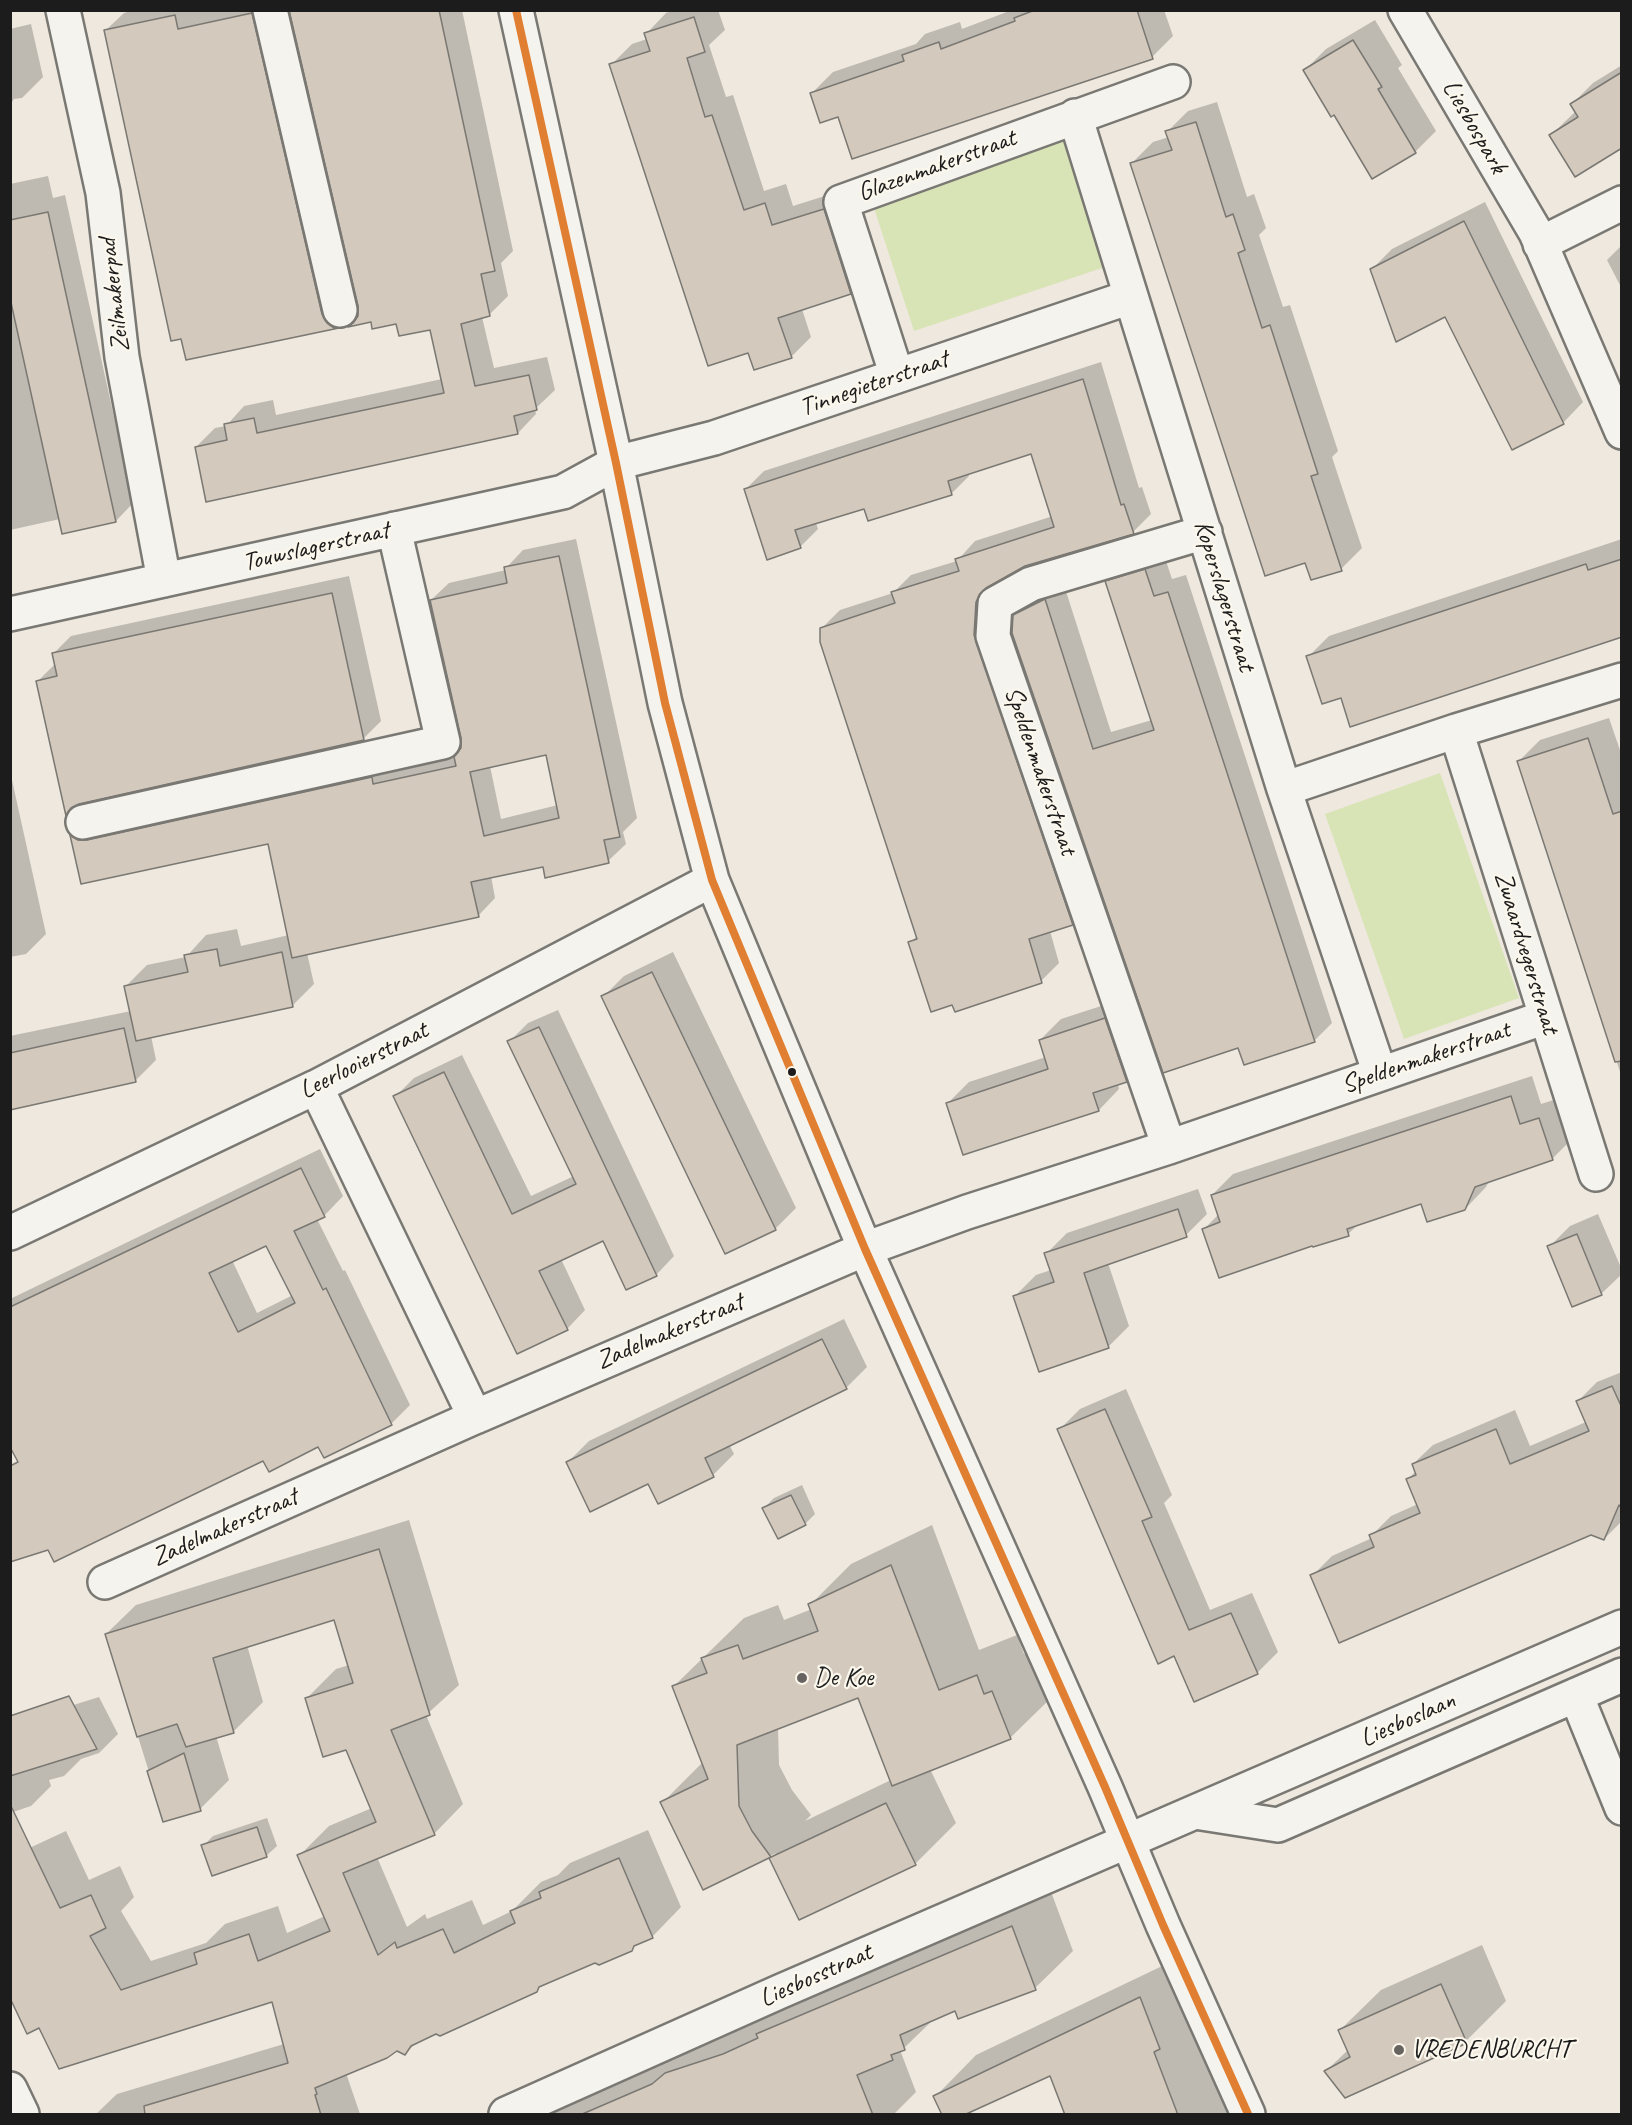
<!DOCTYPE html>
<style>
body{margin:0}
#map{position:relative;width:1632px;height:2125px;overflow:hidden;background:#eee8de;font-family:Caveat,sans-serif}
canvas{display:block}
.frame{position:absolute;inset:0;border:12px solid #1c1c1c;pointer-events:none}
</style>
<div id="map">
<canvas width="1632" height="2125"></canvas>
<div class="frame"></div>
</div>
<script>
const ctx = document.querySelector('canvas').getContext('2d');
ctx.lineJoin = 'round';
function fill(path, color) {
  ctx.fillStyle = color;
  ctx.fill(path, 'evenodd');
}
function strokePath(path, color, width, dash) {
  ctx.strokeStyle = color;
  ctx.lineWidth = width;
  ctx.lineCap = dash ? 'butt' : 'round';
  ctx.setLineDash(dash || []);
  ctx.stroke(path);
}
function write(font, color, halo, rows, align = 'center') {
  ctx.font = font + ' Caveat,sans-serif';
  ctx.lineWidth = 4.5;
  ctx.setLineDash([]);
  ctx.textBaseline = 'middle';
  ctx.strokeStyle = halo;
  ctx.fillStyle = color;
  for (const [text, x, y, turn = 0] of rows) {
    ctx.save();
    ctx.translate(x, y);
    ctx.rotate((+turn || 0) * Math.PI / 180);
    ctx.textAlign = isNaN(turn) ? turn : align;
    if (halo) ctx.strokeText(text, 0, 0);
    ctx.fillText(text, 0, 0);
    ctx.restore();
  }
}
fill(new Path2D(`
 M1065,141L1105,267L914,331L873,205Z
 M1440,773L1519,998L1404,1039L1325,814Z`), '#d8e4b6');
fill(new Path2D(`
 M134,10H195L196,12L272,10L355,311L339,327L187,359L106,30L124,13Z
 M291,10H462L513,251L501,263L508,296L489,315L482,317L494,368L547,357L555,390L535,409L536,414L518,433L208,500L196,447L215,428L226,426L244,406L273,400L276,415L442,379L431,328L358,318L360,306Z
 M674,10H718L725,30L709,45L726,97L733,95L764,191L786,184L793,206L844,190L871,272L850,292L802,309L811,337L791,357L749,351L611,65L632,44L647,39L646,34L666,13Z
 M1012,10H1164L1173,36L1152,57L839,115L812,93L833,72L916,44L925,34L960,22L962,29Z
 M1375,20L1402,65L1398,68L1436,131L1415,152L1335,113L1305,70L1326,49Z
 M31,24L43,77L22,98L14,99L10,105V29Z
 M1622,65V147L1551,135L1576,111L1572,104L1593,83Z
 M1217,102L1247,197L1254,194L1266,228L1259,235L1283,307L1290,305L1338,451L1332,457L1362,548L1341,569L1132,163L1153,142L1169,137L1167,132L1188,111Z
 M48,176L53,198L65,195L133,503L116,521L60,519L10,530V184Z
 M1485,202L1583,402L1563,423L1446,315L1372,269L1392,249Z
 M1622,245V289L1607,260Z
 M1101,362L1139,488L1142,487L1151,514L1133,532L1025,565L994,583L992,616L1090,906L1072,924L1050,931L1059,963L1041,981L910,943L918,935L821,629L840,610L893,593L911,575L957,561L975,541L1053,516L1032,452L968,472L969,476L951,494L865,507L816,523L818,529L800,547L746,489L764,471Z
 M576,539L637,818L623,832L626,844L608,861L545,865L491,876L495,898L478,916L307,953L314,984L293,1005L151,1036L156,1060L135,1081L10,1108V1036L131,1011L126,986L147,965L186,957L206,935L237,929L241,946L289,935L269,843L82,882L72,836L89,819L391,767L459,752L462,749L463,738L431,600L449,583L506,570V568L523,550ZM547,754L558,805L501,819L490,766Z
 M1622,539V636L1342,696L1308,657L1329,636Z
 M1163,552L1172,579L1186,575L1332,1023L1314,1041L1239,1046L1015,616L1033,598L1063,582L1111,732L1152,720L1107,582L1125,564Z
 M349,576L381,721L363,739L37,682L56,663L54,653L71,636Z
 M1609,718L1622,756V1078L1519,761L1540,740Z
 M10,771L46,934L26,954L10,957Z
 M673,952L796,1208L775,1229L603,997L624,976Z
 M1126,998L1147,1060L1126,1081L1118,1084L1119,1089L1099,1110L948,1103L969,1082L1046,1057L1040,1040L1061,1019Z
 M558,1010L674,1256L656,1275L603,1239L561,1259L585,1310L567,1329L395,1097L414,1078L462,1055L531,1196L574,1176L509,1042L528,1023Z
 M1532,1076L1541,1104L1560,1098L1573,1138L1552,1159L1489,1181L1486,1187L1465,1209L1422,1202L1360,1223L1348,1234L1204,1229L1219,1214L1212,1195L1233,1174Z
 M320,1149L343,1196L324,1216L317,1219L343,1271L345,1270L410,1405L391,1424L264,1459L49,1548L26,1477L10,1444V1299ZM267,1244L293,1295L257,1313L232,1260Z
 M1198,1189L1207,1214L1186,1235L1108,1263L1129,1326L1108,1347L1015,1296L1036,1275L1051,1270L1046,1254L1067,1233Z
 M1598,1214L1622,1270V1274L1601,1294L1549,1247L1570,1226Z
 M844,1319L867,1367L846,1388L729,1444L734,1454L713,1475L659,1502L649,1482L568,1462L589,1441Z
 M1622,1372V1521L1604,1539L1591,1533L1312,1576L1332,1556L1372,1538L1371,1536L1391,1516L1418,1504L1407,1480L1416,1471L1413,1464L1433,1445L1515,1410L1530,1446L1586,1422L1578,1401L1597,1382Z
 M1126,1389L1172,1495L1164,1503L1210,1610L1252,1593L1278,1652L1257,1673L1175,1655L1059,1430L1080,1409Z
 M802,1485L815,1514L805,1524L764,1508L774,1498Z
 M409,1520L459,1685L426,1715L463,1804L434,1834L377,1857L407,1927L425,1914L427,1919L472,1900L483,1925L512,1911L541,1882L558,1875L570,1863L648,1830L681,1907L652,1937L638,1942L631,1950L595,1961L544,1983L536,1991L418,2041L405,2054L397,2049L346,2073L360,2114H96L117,2094L284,2044L273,2001L59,2067L10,1857L66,1831L89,1880L120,1866L134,1897L121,1911L151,1961L206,1943L225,1924L278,1906L287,1933L325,1916L299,1856L329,1826L372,1808L347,1748L307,1698L336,1669L349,1665L335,1618L247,1645L263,1702L234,1731L216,1736L229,1780L200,1809L164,1820L106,1634L136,1605Z
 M932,1525L979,1650L1017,1635L1024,1654L1033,1651L1051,1698L1010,1738L930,1769L956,1823L915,1864L771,1859L776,1853L704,1888L662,1803L703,1762L674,1686L744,1618L778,1605L784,1620L812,1609L810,1605L851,1564ZM859,1696L891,1780L805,1821L811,1815L792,1790L779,1765L778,1728Z
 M99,1697L118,1734L99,1753L81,1759L64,1776L49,1780L51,1786L31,1806L10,1813V1712L16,1723Z
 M267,1818L277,1846L266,1856L203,1846L213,1836Z
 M1050,1889L1073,1951L1035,1988L955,2009L935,2018L904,2048L900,2050L916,2092L894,2114H531Z
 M1482,1945L1506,2001L1466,2041L1326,2071L1349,2049L1340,2030L1381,1990Z
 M1181,1957L1234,2114H1067L1051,2074L935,2097L976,2055Z`), '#0003');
const building = new Path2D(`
 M289,10H439L495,271L481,274L490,316L461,324L475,386L529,375L537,410L514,416L518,434L206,502L195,447L227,440L224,424L254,418L257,433L444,393L430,330L399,336L396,324L372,329L371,322L348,327L353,323L358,316V306Z
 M1035,10H1137L1153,59L852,159L838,117L820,123L810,93L904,61L902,55L939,42L941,49L1015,21L1014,18Z
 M252,13L322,314L327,323L334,328H339L186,360L181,339L171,341L104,30L175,15L178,29Z
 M694,17L705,52L687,58L705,117L712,115L744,210L765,203L772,225L824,209L851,294L778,318L792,358L754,370L748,353L708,366L609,64L650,51L644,33Z
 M1353,40L1382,87L1378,89L1416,153L1372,179L1334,115L1331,117L1303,70Z
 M1622,72V148L1575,177L1549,135L1578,117L1570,104Z
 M1196,122L1226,217L1233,214L1245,250L1238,253L1262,328L1270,325L1318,474L1311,476L1342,571L1311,580L1305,563L1265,576L1130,163L1172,150L1165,131Z
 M48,212L116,522L62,534L10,298V220Z
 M1464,221L1564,424L1512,450L1445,317L1396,342L1370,269Z
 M1083,379L1121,505L1124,504L1134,534L1025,566L986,588L980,594L976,602L974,635L1073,925L1029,939L1042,983L955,1012L952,1005L931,1012L908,942L917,939L820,642V628L895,603L891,592L959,571L955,559L1054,527L1031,454L948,481L952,495L868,521L864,509L795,530L801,548L767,560L744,489Z
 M559,556L620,837L604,840L609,863L545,878L543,867L471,882L479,917L292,958L268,844L81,884L70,835L78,840H87L372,777L373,784L456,766L454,757L461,748V738L430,600L507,583L504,567ZM546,755L559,818L484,836L470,772Z
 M1622,559V637L1350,727L1341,698L1322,704L1306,656L1586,564L1588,570Z
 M1145,569L1154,596L1168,592L1315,1042L1244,1065L1238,1048L1163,1073L1012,633L1013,615L1045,599L1093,749L1154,730L1105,581Z
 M332,593L364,740L79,804L71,808L66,816L36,681L57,676L52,653Z
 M1588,738L1613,814L1622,811V1061L1615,1062L1517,761Z
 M217,949L220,966L282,952L293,1007L136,1041L124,986L188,972L184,955Z
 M652,972L776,1230L725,1254L601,996Z
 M1105,1018L1127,1082L1093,1093L1099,1111L963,1155L946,1103L1048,1069L1039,1040Z
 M539,1027L657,1276L626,1290L603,1241L539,1271L568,1330L517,1354L393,1096L444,1072L512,1214L576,1184L507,1041Z
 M124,1028L136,1082L10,1110V1053Z
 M1511,1096L1520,1124L1539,1118L1553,1160L1475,1187L1465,1210L1427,1222L1421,1204L1347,1229L1349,1236L1313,1247L1312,1246L1219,1278L1202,1229L1220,1222L1211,1195Z
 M301,1168L325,1217L294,1231L323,1290L326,1288L392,1425L324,1458L318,1447L269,1472L263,1461L54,1562L48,1550L10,1562V1466L18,1462L10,1447V1307ZM266,1246L295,1303L238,1332L209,1273Z
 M1178,1209L1187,1237L1084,1273L1109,1348L1039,1372L1013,1296L1054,1282L1044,1253Z
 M1577,1234L1602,1295L1572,1307L1547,1246Z
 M822,1339L847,1389L705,1458L714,1477L658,1504L648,1484L590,1512L566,1462Z
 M1612,1386L1622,1408V1509L1619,1505L1604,1540L1591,1535L1339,1643L1310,1575L1374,1547L1369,1535L1420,1513L1406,1479L1416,1475L1412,1464L1496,1429L1510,1464L1589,1431L1576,1401Z
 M1105,1409L1152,1517L1142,1521L1189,1630L1231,1613L1258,1674L1194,1702L1174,1656L1158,1664L1057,1429Z
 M791,1495L806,1525L778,1539L762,1508Z
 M379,1549L430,1715L391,1730L435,1835L343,1873L378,1955L395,1942L397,1948L443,1929L454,1953L515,1923L510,1911L541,1898L539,1892L619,1858L653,1938L634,1946L632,1951L599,1965L595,1963L539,1987L537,1992L440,2036L436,2034L411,2046L405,2055L397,2051L387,2058L315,2088L317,2094L315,2095L321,2115H145L144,2106L288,2063L272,2002L59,2069L39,2028L27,2034L10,1998V1804L60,1908L91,1895L106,1928L90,1936L121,1990L197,1964L194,1953L249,1934L258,1961L330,1931L297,1855L376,1822L346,1750L323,1757L305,1698L353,1683L334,1620L213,1658L234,1733L186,1747L177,1724L137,1737L105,1634Z
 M891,1565L939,1690L977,1675L984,1694L992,1691L1011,1739L892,1786L858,1698L737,1745L739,1806L752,1831L771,1857L703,1890L660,1802L708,1779L672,1686L707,1673L701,1658L738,1645L743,1659L818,1631L808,1604Z
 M69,1696L97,1749L10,1776V1716Z
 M184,1753L201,1811L163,1822L147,1771Z
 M886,1803L916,1865L799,1920L769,1858Z
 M257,1827L267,1857L212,1876L201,1845Z
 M1012,1926L1036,1990L958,2019L955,2011L900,2035L905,2050L891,2055L893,2060L857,2075L873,2115H580L652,2084L665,2073L723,2054L758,2038L756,2034Z
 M1441,1984L1467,2043L1345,2098L1324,2071L1350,2057L1338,2030Z
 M1140,1997L1160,2049L1154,2052L1178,2115H1065L1050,2076L964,2115H942L933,2096Z`);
fill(building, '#d4c9bd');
strokePath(building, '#7a7873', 1.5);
const minor = new Path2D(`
 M63,10L103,193L122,357L164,580
 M270,10L340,310
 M516,10L616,463L665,703L712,880L865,1249L1105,1787L1163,1925L1248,2114
 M1405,10L1536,233L1622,432
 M1075,116L1284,789L1380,1074
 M1540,244L1622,203
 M897,376L841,202L1173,82
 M10,614L563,492L616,463L714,438L1130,297
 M1456,731L1596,1174
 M1284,789L1456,731L1622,680
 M83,822L443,742L394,529
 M316,1087L475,1417L865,1249L967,1212L1169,1147L1546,1017
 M1169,1147L993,636L995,604L1031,584L1205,532
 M10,1233L316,1087L712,880
 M105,1582L475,1417
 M1576,1695L1622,1808
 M1195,1812L1278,1825L1622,1675
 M10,2089L22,2114
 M506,2114L779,1992L1622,1627`);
strokePath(minor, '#7a7873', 38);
strokePath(minor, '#f5f3ee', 33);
strokePath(new Path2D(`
 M516,10L616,463L665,703L712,880L865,1249L1105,1787L1163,1925L1248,2114`), '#e07f31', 8);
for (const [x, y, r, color] of [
 [792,1072,5,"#1c1c1c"],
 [802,1678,6,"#666360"],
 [1399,2050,6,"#666360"]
]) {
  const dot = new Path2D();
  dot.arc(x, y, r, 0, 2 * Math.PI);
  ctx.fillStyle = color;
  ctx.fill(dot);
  strokePath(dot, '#fbf7ec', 2);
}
write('26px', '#1c1c1c', '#fbf7ec', [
 ["Liesbospark",1474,127,60],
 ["Glazenmakerstraat",937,166,-20],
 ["Zeilmakerpad",115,295,-97],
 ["Tinnegieterstraat",874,384,-19],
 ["Touwslagerstraat",316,547,-13],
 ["Koperslagerstraat",1224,596,73],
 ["Speldenmakerstraat",1040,771,71],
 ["Zwaardvegerstraat",1526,953,73],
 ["Speldenmakerstraat",1426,1058,-19],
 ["Leerlooierstraat",364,1061,-27],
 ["Zadelmakerstraat",670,1332,-23],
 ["Zadelmakerstraat",225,1528,-24],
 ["Liesboslaan",1408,1720,-24],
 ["Liesbosstraat",816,1976,-24]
]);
write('26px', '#1c1c1c', '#fbf7ec', [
 ["De Koe",814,1678],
 ["VREDENBURCHT",1411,2050]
], 'left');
</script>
